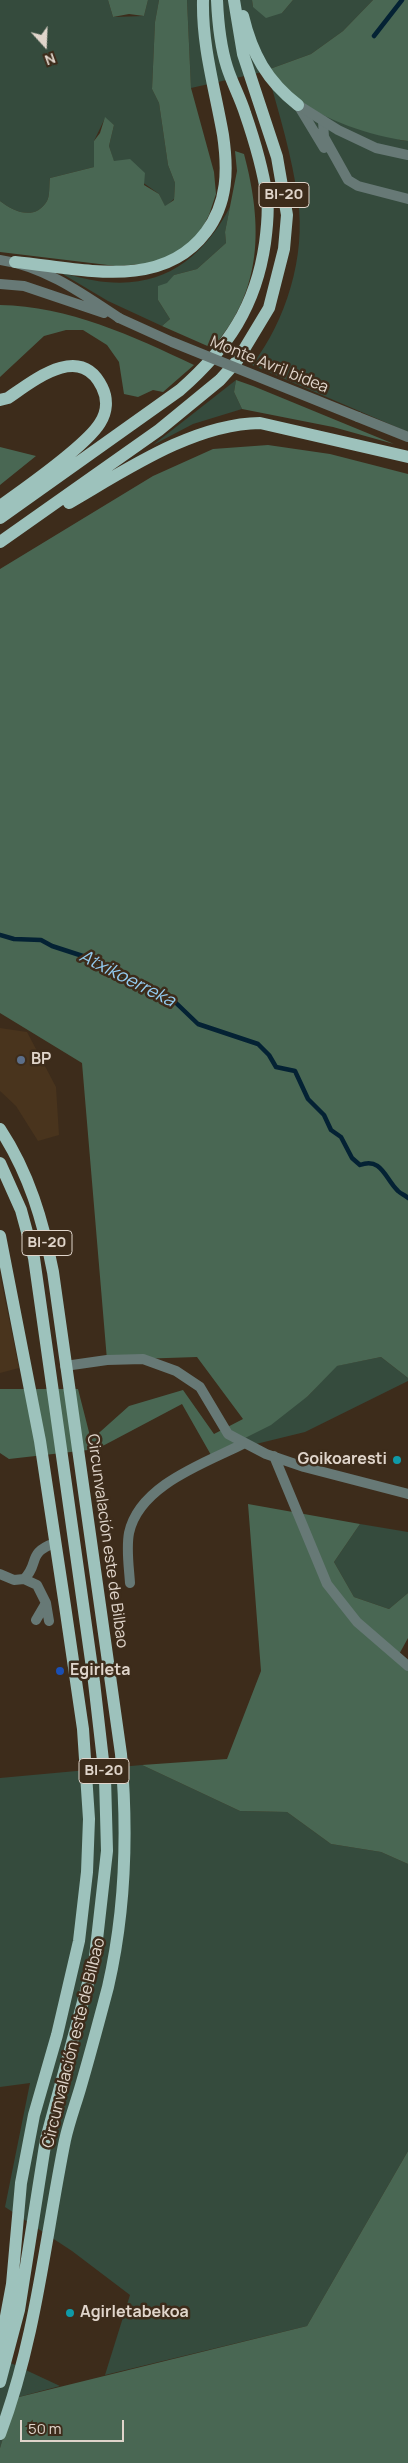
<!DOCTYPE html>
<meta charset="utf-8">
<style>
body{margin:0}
#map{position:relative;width:408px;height:2463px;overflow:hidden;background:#3d2c1b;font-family:Manrope,sans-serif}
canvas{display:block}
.north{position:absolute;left:20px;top:20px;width:50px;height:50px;-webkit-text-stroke:4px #3d2c1b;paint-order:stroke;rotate:160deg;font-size:14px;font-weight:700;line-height:20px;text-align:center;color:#e0d5cb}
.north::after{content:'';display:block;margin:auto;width:18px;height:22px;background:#e0d5cb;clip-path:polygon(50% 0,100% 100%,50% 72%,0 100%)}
.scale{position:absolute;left:20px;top:2420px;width:104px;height:22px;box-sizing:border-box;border:2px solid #e0d5cb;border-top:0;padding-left:6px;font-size:15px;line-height:18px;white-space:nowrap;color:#e0d5cb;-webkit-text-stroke:4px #3d2c1b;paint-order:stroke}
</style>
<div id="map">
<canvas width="408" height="2463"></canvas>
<div class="north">N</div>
<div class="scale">50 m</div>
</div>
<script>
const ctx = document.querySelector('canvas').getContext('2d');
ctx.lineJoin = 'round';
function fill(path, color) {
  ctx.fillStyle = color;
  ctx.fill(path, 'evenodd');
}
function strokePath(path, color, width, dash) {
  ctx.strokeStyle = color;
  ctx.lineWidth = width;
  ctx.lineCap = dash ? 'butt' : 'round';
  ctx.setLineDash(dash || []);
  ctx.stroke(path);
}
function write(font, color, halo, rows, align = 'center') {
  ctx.font = font + ' Manrope,sans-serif';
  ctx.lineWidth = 5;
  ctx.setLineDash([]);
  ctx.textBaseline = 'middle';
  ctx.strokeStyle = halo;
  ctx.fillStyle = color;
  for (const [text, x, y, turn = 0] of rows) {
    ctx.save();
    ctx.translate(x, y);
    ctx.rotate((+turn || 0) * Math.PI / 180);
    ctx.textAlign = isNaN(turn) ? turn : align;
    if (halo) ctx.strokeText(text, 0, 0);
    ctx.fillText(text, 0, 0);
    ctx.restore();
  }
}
fill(new Path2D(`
 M0,1028L27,1032L56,1087L59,1135L38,1141L16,1106L0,1091Z
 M0,1275L19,1368L0,1373Z`), '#49341d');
fill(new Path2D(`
 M0,0H108L113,17L144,16L148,0H159L155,22L152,89L159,103L168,165L175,183L174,199L165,207L159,194L114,162L109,146L114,125L105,118L94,141V167L50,178C49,184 50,196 47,201C35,221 14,212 0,201Z
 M187,0H252L253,7L282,13L293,0H373L343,31L311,54L267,70L400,140L408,141V432L252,365C286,321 306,256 298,200C292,156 279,113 267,71L191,88Z
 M230,207L225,232L226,243L197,269L174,275L158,300L170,319L162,326L108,301L61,273C76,276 91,281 106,282C165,288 204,256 230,207Z
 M236,380L234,392L242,409L193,424L153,445Z
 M381,1357L408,1378V1381L305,1432L211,1455L308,1396L336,1366Z
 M360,1524L408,1532V1593L389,1609L354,1597L334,1562Z
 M142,1765L240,1811L287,1812L331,1844L381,1852L408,1864V2151L307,2326L105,2375L130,2295L72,2251L5,2207L30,2083L0,2087V1778Z
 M0,2358L60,2386L15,2398L0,2448Z`), '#354b3d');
fill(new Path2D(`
 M108,0H148L144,16L129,14L113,17Z
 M159,0H187L191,88L214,172L216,194L209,215L199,234L187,247L156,263L116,266L0,252V201C14,212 35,221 47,201C50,196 49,184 50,178L94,167V141L100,133L105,117L114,125L109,146L114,161L130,159L145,173L144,185L159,194L165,206L174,200L175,183L168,165L159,103L152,89L155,22Z
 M252,0H293L282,13L266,18L253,7Z
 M373,0H408V141C370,136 325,120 294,98C284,91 275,79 267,70L311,54L343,31Z
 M235,151L244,154C263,225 263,291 212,348L162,326L170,319L158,300V286L167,283L174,275L197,269L226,243L225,232L237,171Z
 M0,305C68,306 133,336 194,365L163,392L153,390L138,397L124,394L119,362L107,345L83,330H66L44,336L0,377Z
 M236,380L253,386L394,444L333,427L242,409L234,392Z
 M268,445L330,454L408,474V1378L381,1357L337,1366L308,1396L271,1425L211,1455L182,1404L97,1449L9,1459L0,1453V1389H78L91,1440L129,1406L183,1390L214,1434L243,1419L197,1357L107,1360L82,1063L0,1013V569L153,476L213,449Z
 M0,447L36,456L0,485Z
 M248,1504L360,1524L334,1562L354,1597L389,1609L408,1593V1638L397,1658L408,1667V1864L381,1852L331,1844L287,1812L240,1811L142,1765L227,1759L261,1671Z
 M408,2151V2463H0V2448L15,2398L307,2326Z`), '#496753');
strokePath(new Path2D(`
 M374,36L402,0
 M0,935L14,939L41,940L52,946L92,959L174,1001L198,1024L258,1044L269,1055L276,1067L295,1071L308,1099L324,1115L331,1130L341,1137L352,1158L360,1165C382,1157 385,1179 398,1191C401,1194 405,1195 408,1198`), '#042234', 4.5);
strokePath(new Path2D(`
 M298,105L324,148
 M323,121L324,137L348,180L358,186L408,199
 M65,1366L107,1360L143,1359L176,1371L200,1387L228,1434L245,1443L266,1454L304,1467L408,1494
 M274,1456L327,1584L357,1622L408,1666
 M0,1574L14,1580L24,1579C40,1564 26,1553 55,1543
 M24,1579L37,1585L46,1603L36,1620
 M130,1583C129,1567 126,1549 129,1533C139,1485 205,1463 245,1443
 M46,1603L49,1621`), '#677976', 10);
strokePath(new Path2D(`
 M298,105L338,130L376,148L408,155
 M0,260C44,266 83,294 119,318
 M0,284L24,286L104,313
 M358,417L408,437`), '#677976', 10);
strokePath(new Path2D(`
 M243,16C252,54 267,81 298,105
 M15,262C80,268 161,292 206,232C228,203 228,169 223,135C215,89 202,47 203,0
 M0,400L8,398C33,381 80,342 102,387C108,399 107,412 100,423C86,446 24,489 0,506
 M69,503C126,470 193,424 260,423L408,457
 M0,518L180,390C228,348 256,306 265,243C267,228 269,212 267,197C263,170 254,139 245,113C240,97 232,83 227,67C220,45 218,23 217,0
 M0,542L159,430L220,380L237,361L269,308L284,249L287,215L277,157L243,54L234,0
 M0,1129C29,1173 43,1221 53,1272L121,1754C128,1833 126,1909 108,1987C99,2021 90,2055 80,2089C75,2106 69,2122 65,2140C45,2239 36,2339 0,2434
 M0,1163L21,1210L34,1258L94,1682L105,1778L107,1851L95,1957L46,2139L19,2310L0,2382
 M0,1236L40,1441L65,1606L83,1729L89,1819L87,1872L79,1941L57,2035L34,2115L21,2183L12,2284L2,2338V2358`), '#9dc2bc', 12);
strokePath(new Path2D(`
 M119,318L172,342L358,417`), '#677976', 10);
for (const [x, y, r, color] of [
 [21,1060,5,"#5c6f8a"],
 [397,1460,5,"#0f9aa8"],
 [60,1671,5,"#1a4fb4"],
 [70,2313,5,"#0f9aa8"]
]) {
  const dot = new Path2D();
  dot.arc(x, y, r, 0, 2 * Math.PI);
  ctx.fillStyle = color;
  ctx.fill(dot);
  strokePath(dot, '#3d2c1b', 2);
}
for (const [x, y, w] of [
 [284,195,50],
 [47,1243,50],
 [104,1771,50]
]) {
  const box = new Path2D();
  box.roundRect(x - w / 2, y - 12.5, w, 25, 4);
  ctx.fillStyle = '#3d2c1b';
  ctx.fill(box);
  strokePath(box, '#e0d5cb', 1);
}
write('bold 15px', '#e0d5cb', null, [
 ["BI-20",284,195],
 ["BI-20",47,1243],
 ["BI-20",104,1771]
]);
write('16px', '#e0d5cb', '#3d2c1b', [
 ["Monte Avril bidea",269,365,22],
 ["Circunvalación este de Bilbao",107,1541,82],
 ["Circunvalación este de Bilbao",74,2043,-76]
]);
write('bold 16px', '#e0d5cb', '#3d2c1b', [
 ["BP",31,1060],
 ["Goikoaresti",387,1460,"right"],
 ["Egirleta",70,1671],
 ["Agirletabekoa",80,2313]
], 'left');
write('italic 18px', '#94cbf0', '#3d2c1b', [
 ["Atxikoerreka",127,979,27]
]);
</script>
